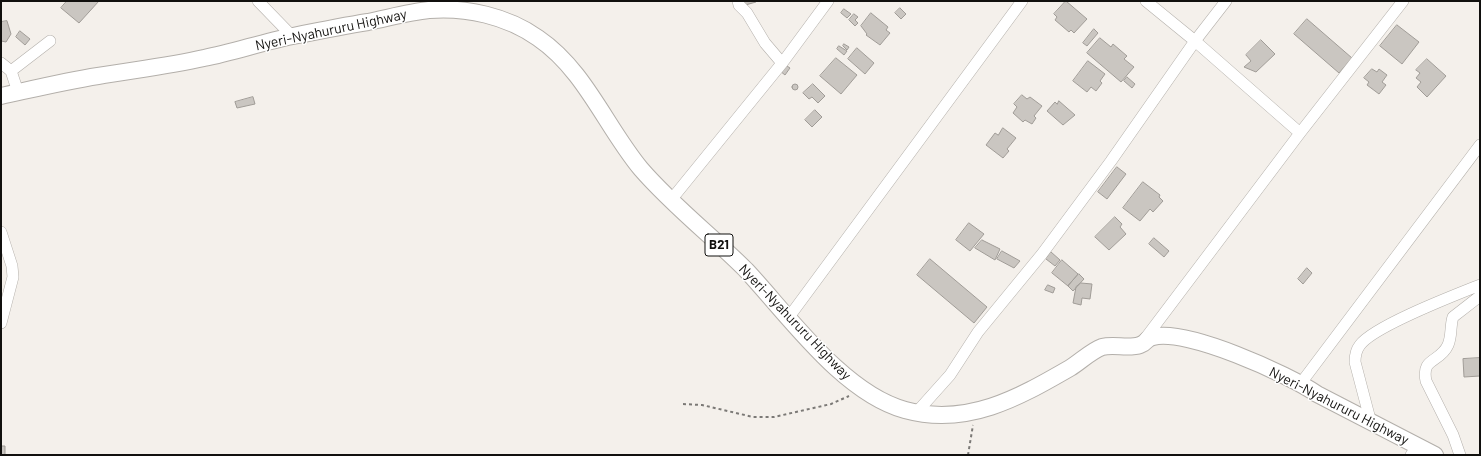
<!DOCTYPE html>
<style>
body{margin:0}
#map{position:relative;width:1481px;height:456px;overflow:hidden;background:#f4f0eb;font-family:Barlow,sans-serif}
canvas{display:block}
.frame{position:absolute;inset:0;border:2px solid #11100e;pointer-events:none}
</style>
<div id="map">
<canvas width="1481" height="456"></canvas>
<div class="frame"></div>
</div>
<script>
const ctx = document.querySelector('canvas').getContext('2d');
ctx.lineJoin = 'round';
function fill(path, color) {
  ctx.fillStyle = color;
  ctx.fill(path, 'evenodd');
}
function strokePath(path, color, width, dash) {
  ctx.strokeStyle = color;
  ctx.lineWidth = width;
  ctx.lineCap = dash ? 'butt' : 'round';
  ctx.setLineDash(dash || []);
  ctx.stroke(path);
}
function write(font, color, halo, rows, align = 'center') {
  ctx.font = font + ' Barlow,sans-serif';
  ctx.lineWidth = 3;
  ctx.setLineDash([]);
  ctx.textBaseline = 'middle';
  ctx.strokeStyle = halo;
  ctx.fillStyle = color;
  for (const [text, x, y, turn = 0] of rows) {
    ctx.save();
    ctx.translate(x, y);
    ctx.rotate((+turn || 0) * Math.PI / 180);
    ctx.textAlign = isNaN(turn) ? turn : align;
    if (halo) ctx.strokeText(text, 0, 0);
    ctx.fillText(text, 0, 0);
    ctx.restore();
  }
}
const building = new Path2D(`
 M67,1H99L79,23L61,8Z
 M741,1H755L756,2L742,6Z
 M1066,1L1087,19L1074,33L1071,30L1069,32L1055,20L1057,17L1054,14Z
 M900,8L906,14L901,19L895,13Z
 M844,9L851,14L847,18L841,13Z
 M871,13L888,27L886,30L890,33L880,45L866,35L867,34L861,26Z
 M854,14L858,17L855,20L858,23L855,26L849,20Z
 M1307,19L1352,58L1339,73L1294,34Z
 M7,21L11,34L6,42L1,41V22Z
 M1397,25L1419,42L1402,64L1380,46Z
 M1094,29L1098,33L1087,46L1083,43Z
 M20,31L30,39L25,45L16,37Z
 M1100,38L1111,47L1113,44L1127,56L1124,59L1134,67L1121,82L1087,53Z
 M1261,40L1275,54L1256,72L1244,67L1251,61L1246,55Z
 M844,44L849,47L847,50L843,46Z
 M839,46L847,51L844,55L837,49Z
 M857,48L874,63L865,74L848,59Z
 M836,58L857,75L841,94L820,76Z
 M1427,59L1446,76L1427,97L1417,87L1421,82L1416,78L1420,73L1416,70Z
 M1088,61L1105,74L1100,81L1102,83L1096,91L1091,87L1087,92L1073,81Z
 M784,64L790,68L785,75L780,71Z
 M1372,69L1377,72L1379,69L1387,75L1382,82L1386,85L1379,94L1367,85L1369,82L1364,78Z
 M1127,77L1135,84L1132,88L1124,81Z
 M813,84L825,96L818,103L812,97L809,99L803,93Z
 M792 87a3 3 0 1 1 6 0a3 3 0 1 1-6 0Z
 M1022,95L1027,99L1030,97L1042,106L1034,116L1036,118L1032,124L1025,120L1023,122L1013,113L1017,107L1014,104Z
 M253,97L255,104L237,108L235,102Z
 M1059,101L1075,115L1063,125L1047,111L1055,102L1057,104Z
 M815,110L822,117L812,127L805,120Z
 M1003,128L1016,138L1007,149L1009,151L1003,158L986,145L995,133L998,135Z
 M1117,167L1126,174L1107,199L1098,192Z
 M1143,182L1160,195L1159,197L1163,201L1153,212L1150,209L1140,221L1123,208Z
 M1115,217L1122,224L1120,227L1126,234L1109,250L1095,237Z
 M969,223L984,234L970,251L956,240Z
 M1154,238L1169,251L1164,257L1149,244Z
 M982,240L1000,249L995,260L975,248Z
 M1002,251L1020,261L1014,268L997,259Z
 M1051,252L1060,260L1055,266L1046,259Z
 M930,259L987,307L974,323L917,275Z
 M1062,260L1078,274L1068,286L1052,273Z
 M1307,268L1312,273L1303,284L1298,279Z
 M1079,274L1084,279L1073,291L1068,286Z
 M1081,283L1092,284L1090,299L1082,298L1081,305L1073,303L1076,287Z
 M1048,285L1055,288L1053,293L1045,290Z
 M1480,358V376L1464,377L1463,359Z
 M1,446H5V455H1Z`);
fill(building, '#cac6c1');
strokePath(building, '#a09c97', 1);
const minor = new Path2D(`
 M258,1L292,36
 M738,1L739,5L747,13L765,43L782,63
 M1146,1L1195,41L1300,133
 M1,63L11,71L18,92
 M11,71L50,41
 M671,200L783,62L828,1
 M1,232L12,266L13,277L1,323
 M789,317L1022,1
 M1144,340L1300,133L1403,1
 M1301,383L1480,145
 M916,413L950,375L978,332L1042,254L1111,161L1195,41L1226,1
 M1371,423L1355,362C1355,356 1356,350 1360,345C1374,326 1455,295 1480,285
 M1411,455L1417,446
 M1460,455L1453,435L1426,381C1421,357 1440,363 1448,345C1452,336 1450,326 1453,317L1480,296`);
const highway = new Path2D(`
 M1,96C33,89 66,81 98,76C133,70 169,66 204,58C234,52 263,42 293,36C318,31 343,26 368,22C388,18 409,12 429,10C466,7 507,16 538,38C585,70 606,127 641,169C673,206 712,236 746,270C789,316 843,393 905,410C967,427 1018,398 1070,368C1080,362 1091,351 1102,347C1114,344 1129,349 1140,345C1148,342 1145,339 1153,337C1186,328 1288,374 1317,394L1435,455`);
strokePath(minor, '#b3afaa', 12);
strokePath(highway, '#b3afaa', 18);
strokePath(new Path2D(`
 M683,404L702,405L753,417H774L831,404L849,396
 M968,455L973,425`), '#7b7976', 2, [3, 3]);
strokePath(minor, '#fff', 11);
strokePath(highway, '#fff', 16);
for (const [x, y, w] of [
 [719,245,28]
]) {
  const box = new Path2D();
  box.roundRect(x - w / 2, y - 11, w, 22, 3);
  ctx.fillStyle = '#fff';
  ctx.fill(box);
  strokePath(box, '#11100e', 1);
}
write('bold 13px', '#11100e', null, [
 ["B21",719,245]
]);
write('14px', '#11100e', '#fff', [
 ["Nyeri-Nyahururu Highway",331,30,-12],
 ["Nyeri-Nyahururu Highway",795,322,46],
 ["Nyeri-Nyahururu Highway",1339,406,27]
]);
</script>
